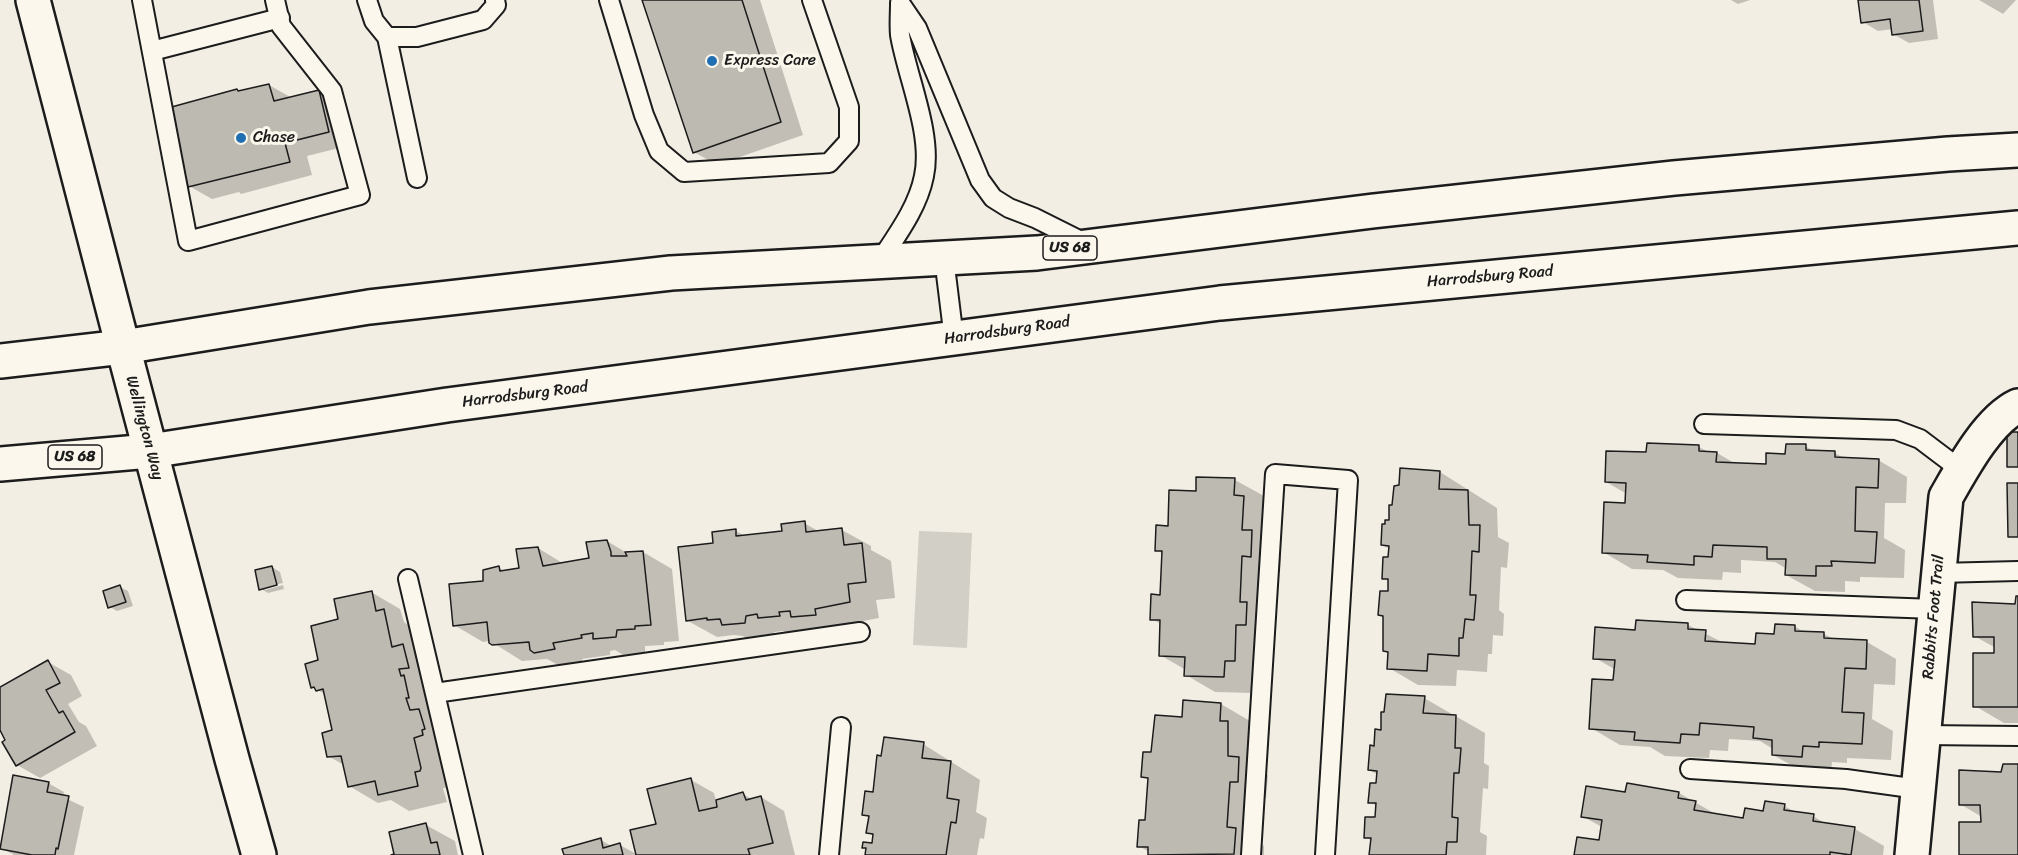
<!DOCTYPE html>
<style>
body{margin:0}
canvas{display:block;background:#f2eee4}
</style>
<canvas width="2018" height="855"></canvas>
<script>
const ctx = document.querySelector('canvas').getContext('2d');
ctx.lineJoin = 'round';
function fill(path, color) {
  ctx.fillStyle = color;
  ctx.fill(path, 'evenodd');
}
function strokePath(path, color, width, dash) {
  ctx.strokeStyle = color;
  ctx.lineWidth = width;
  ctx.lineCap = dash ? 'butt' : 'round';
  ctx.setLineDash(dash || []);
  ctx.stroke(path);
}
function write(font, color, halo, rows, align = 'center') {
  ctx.font = font + ' Sriracha,sans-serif';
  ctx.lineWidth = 6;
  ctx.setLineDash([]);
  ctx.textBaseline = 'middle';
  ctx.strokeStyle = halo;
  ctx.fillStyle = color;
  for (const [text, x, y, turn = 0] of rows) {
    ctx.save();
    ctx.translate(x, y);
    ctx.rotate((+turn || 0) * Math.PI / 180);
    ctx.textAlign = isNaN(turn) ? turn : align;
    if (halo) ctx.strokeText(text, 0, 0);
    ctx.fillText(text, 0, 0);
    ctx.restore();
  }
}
fill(new Path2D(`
 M919,531L972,533L967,648L913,645Z`), '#d2cfc6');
fill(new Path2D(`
 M644,0H760L803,135L717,165L694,152Z
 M1731,0H1750L1738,4Z
 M1860,0H1933L1938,39L1909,43L1893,34V29L1878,31L1863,22Z
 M1979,0H2016L2003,14Z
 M269,85L292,98L318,92L341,105L351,145L307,156L312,175L241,194L239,192L212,199L189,186L240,93Z
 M1805,446L1816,452L1835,453L1845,459L1878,460L1907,477L1906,503H1885L1884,538L1905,550L1904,578L1860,577V582L1845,581V592L1815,591L1786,575L1787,569L1775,562L1741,560V573L1723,572L1722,580L1678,578L1663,570L1632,569L1603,552L1627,505V494L1606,482L1648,454L1699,447L1710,453H1717L1736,464L1767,465Z
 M1440,472L1497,508L1498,537L1509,543L1507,568L1501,567L1499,610L1504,614L1503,636L1493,635L1492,654H1488L1487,672L1457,670L1456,686L1418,685L1389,668L1390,654L1385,651L1384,617L1380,615L1389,592L1390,581L1384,578L1390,549L1382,545L1390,522Z
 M1235,480L1264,496L1263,509L1272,514L1271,543L1281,549L1280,572H1270L1269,616L1275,620V641L1265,640L1253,693L1215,692L1186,675V670L1160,655L1161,624L1152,619L1162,596L1163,554L1157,550L1169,527L1197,493Z
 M804,523L820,532L842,530L871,546V550L891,561L895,598L876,600L879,618L843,625L844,631L822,633L812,628H808V632L789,634L783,631L774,632V639L752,641L743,636L734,635L717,637L688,621L715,544L736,531L745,536L783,532Z
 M607,541L627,553L643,552L672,569L679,641L664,642V645L645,646V653L623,655L615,650L610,651V655L582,659L583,665L564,668L547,659L522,661L490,641L483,642L454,625L484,582L499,568L506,572L521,569L538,548L564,564L591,559Z
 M272,567L280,572L283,583L265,587V590L283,585L284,589L268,593L261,589Z
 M120,587L128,591L133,606L117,611L110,607Z
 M371,592L400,609L404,622L412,628L449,787L443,788L447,802L409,811L391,800L378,803L349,786L344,765L328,756L333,731L325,694L312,687L320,661L339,620Z
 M2018,598V723H2004L1975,706L1996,655V648L1974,636L2016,606Z
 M1688,625L1726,644L1756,645L1794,626L1806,633L1824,634L1835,640L1867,642L1896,659L1895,685L1874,684L1872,719L1893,731L1891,760L1847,758V763L1832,762L1831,773L1802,771L1773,755V749L1760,741L1729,739L1728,751L1710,750L1709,758L1665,756L1650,747L1620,745L1591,728L1615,681L1616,670L1595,658L1637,632Z
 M48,662L71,675L82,696L68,704L79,722L86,726L97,746L40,778L17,765L7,740L0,731V689Z
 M1424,698L1485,733L1484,763L1489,766L1488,789L1483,788L1480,832L1487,836L1486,855H1371L1372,841L1366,837L1376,819L1377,806L1370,802L1378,785L1379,775L1369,770L1376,747L1382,731Z
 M1185,702L1221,704L1250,721L1249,735L1257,739V769L1268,775L1266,798L1259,797L1256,841L1264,846V855H1149V852L1139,846L1147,822L1150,780L1143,776L1153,754L1183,718Z
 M923,744L980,780L976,812L987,818L984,839L980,838L977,855H867V849L864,847L873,844L874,836L868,833L870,818L864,814L874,793Z
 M2018,766V855H1961L1982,824V817L1960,804L2002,774Z
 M691,780L714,793L716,801L743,794L753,800L761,797L784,811L795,855H565L601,840L613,847L620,845L638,855Z
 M48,783L64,792L63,797L84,807L74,855H14L1,848Z
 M1679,793L1719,816L1745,820L1784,806L1798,813L1813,816L1828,825L1855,829L1884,846L1883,855H1576L1600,842L1602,827L1582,816L1627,794Z
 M426,825L455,841L458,855H396Z`), '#0003');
const building = new Path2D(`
 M642,0H742L781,122L693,153Z
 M1858,0H1919L1923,31L1892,35L1890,19L1861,23Z
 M269,84L274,101L319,90L329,132L285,143L290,162L188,187L168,108L237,89L238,91Z
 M2007,432H2018V467H2007Z
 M1647,443L1699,445V451L1717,452L1716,462L1766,464V453L1785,454L1786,444H1806V450L1835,451V457L1879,459L1878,488L1856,487L1855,531L1877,532L1875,563L1831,561L1832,566H1816V576L1785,575L1786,559H1767V547L1713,545L1712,557L1694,556V565L1647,562L1648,555L1602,553L1604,502L1625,503L1626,483L1605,482L1606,451L1646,452Z
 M1400,468L1440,471L1439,489L1468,490L1469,525H1480L1479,552L1472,551L1470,595H1476L1474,620L1465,619L1463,638H1459V656L1428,654L1427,671L1387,669L1388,652L1383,651V616L1378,615L1380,591H1388V579H1382L1383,557H1388L1389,546L1381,545L1382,524H1385V520H1389V505H1392L1394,486L1399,485Z
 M1196,477L1235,478L1234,495L1244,496L1242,530H1252L1251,557L1242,556L1240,602H1247L1246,625H1236L1235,661H1225L1224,677L1184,676L1185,657L1159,656L1160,620H1150L1151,594L1160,595L1162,551H1155L1156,525L1168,526L1169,490L1196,491Z
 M2007,483H2018V537H2008Z
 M805,521L806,532L842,528L844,545L862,543L866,582L848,584L850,602L815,609L816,615L791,617L790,611L779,612L780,616L758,618L757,614L746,616L745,623L722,625L720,619L707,620V618L686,621L678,547L713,543L712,532L736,529V536L782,531L781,524Z
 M607,540L611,552V556H627L625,552L643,551L651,625L635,626V629L617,630L616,637L593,639V633L581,635L582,638L553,643L555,649L534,653L530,650L529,642L492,645L489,643L487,622L453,626L449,584L483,581V570L499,566L500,571L519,568L516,549L538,547L543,566L589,558L586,542Z
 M272,566L277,585L259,590L255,570Z
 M120,585L126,602L108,608L103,591Z
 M372,591L376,611L384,609L392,647L403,644L409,668L399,669L401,676L404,675L409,698H406L410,710L419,709L425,729L422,730L423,735L414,738L421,768L420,771L415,772L418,786L378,795L375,781L348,787L341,756L327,757L322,733L332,730L323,689L316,691L314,687L311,688L305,664L318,660L311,626L338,619L334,599Z
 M2016,596H2018V707H1973V653H1994V637H1973L1972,602L2015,604Z
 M1636,620L1688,623V629L1706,630L1705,641L1755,644L1756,633L1774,634L1775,624L1795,625V631L1824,632V638L1867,640L1866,669L1845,668L1842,712L1864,713L1862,744L1819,742V747L1803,746L1802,757L1772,755V740L1753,738L1754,727L1700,723L1699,735L1681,734L1680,743L1634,740L1635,732L1589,729L1592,679L1613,680L1615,660L1593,659L1595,627L1635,630Z
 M48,660L60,683L46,690L59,713L63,711L75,732L16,766L2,742L5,740L0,730V687Z
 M1386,694L1425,696L1423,713L1456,715L1455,748H1461L1459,773H1454L1452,817L1458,818L1457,842H1447L1446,855H1369L1371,838H1364L1365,817H1375L1376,803H1368L1370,783H1376L1377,771L1368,770L1370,745L1374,746L1375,729L1381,730V712H1384Z
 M1183,700L1221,703L1220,721H1228V756L1239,757L1238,782H1230L1227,827L1236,828L1234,854L1148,855V847H1137L1139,820H1145L1148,778L1141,777L1143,752H1151L1155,715L1182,717Z
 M884,737L924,742L922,758L951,761L947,798L959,800L956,823L951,822L946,855H865L866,848H862L863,842L872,843L873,834L866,833L869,816L862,815L865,791L873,792L877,755L881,756Z
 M2003,764H2018V855H1959V822H1981L1980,805H1959V770L2001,772Z
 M13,775L49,782L47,792L69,796L58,849L56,848L55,855H32L0,849Z
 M691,778L699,811L717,807L716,800L743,792L746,800L761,796L773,843L748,849L750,855H636L630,830L656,824L647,789Z
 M1627,783L1679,792L1678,798L1696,801L1694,810L1743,818L1745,808L1763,811L1765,801L1785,804L1784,810L1814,814L1813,821L1855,827L1851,855L1830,852V855H1574L1577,837L1599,840L1602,820L1581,817L1586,786L1625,792Z
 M426,823L431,843L437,842L440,855H391L394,854L389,832Z
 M601,838L603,848L620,843L623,855H564L562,849Z`);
fill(building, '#bdbab1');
strokePath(building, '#1c1c1c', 1.5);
const lane = new Path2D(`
 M142,0L188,241L360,195L332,91L281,26L275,0
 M367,0L374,21L387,37H417L483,20L496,5L495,0
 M609,0L644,115L659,151L684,172L829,163L849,141V107L812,0
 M387,37L417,178
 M152,51L280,18
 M944,258L954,339
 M880,261C897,235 918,207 924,176C933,134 907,77 900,35C899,25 900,14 900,3L917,28L980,180L993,198L1009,208L1035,218L1087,244
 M1704,424L1896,430L1920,439L1961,470
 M1938,573L2018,571
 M408,579L473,855
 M1686,600L1935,609
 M435,693L860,632
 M1923,735L2018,736
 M1690,769L1846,779L1918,789
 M829,855L841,727
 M1251,855L1275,474L1348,480L1325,855`);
const street = new Path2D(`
 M33,0L123,347
 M1912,855L1946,497C1962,469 1988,420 2018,406`);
const secondary = new Path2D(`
 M123,347L232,759L259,855`);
const primary = new Path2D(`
 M0,361L123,347L369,307L671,273L1037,253L1373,211L1674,178L1948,154L2018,150
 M0,464L150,451L447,405L1220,303L2018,228`);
strokePath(lane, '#1c1c1c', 22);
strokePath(street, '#1c1c1c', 38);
strokePath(secondary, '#1c1c1c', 38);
strokePath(primary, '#1c1c1c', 38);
strokePath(lane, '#fbf7ec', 18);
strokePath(street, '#fbf7ec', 33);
strokePath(secondary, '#fbf7ec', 33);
strokePath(primary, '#fbf7ec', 33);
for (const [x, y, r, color] of [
 [712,61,6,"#1f6fb2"],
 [241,138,6,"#1f6fb2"]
]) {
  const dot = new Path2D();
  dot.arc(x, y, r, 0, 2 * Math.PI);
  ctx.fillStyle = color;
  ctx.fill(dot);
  strokePath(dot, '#fbf7ec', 2);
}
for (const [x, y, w] of [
 [1070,248,54],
 [75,457,54]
]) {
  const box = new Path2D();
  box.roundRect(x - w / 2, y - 12, w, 24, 4.5);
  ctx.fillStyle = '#fbf7ec';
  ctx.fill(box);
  strokePath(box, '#1c1c1c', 1.5);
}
write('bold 15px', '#1c1c1c', null, [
 ["US 68",1070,248],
 ["US 68",75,457]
]);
write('16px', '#1c1c1c', '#fbf7ec', [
 ["Express Care",724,61],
 ["Chase",253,138]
], 'left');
write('16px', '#1c1c1c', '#fbf7ec', [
 ["Harrodsburg Road",1490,277,-5],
 ["Harrodsburg Road",1007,331,-8],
 ["Harrodsburg Road",525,395,-7],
 ["Wellington Way",144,428,75],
 ["Rabbits Foot Trail",1934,617,-85]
]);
</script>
